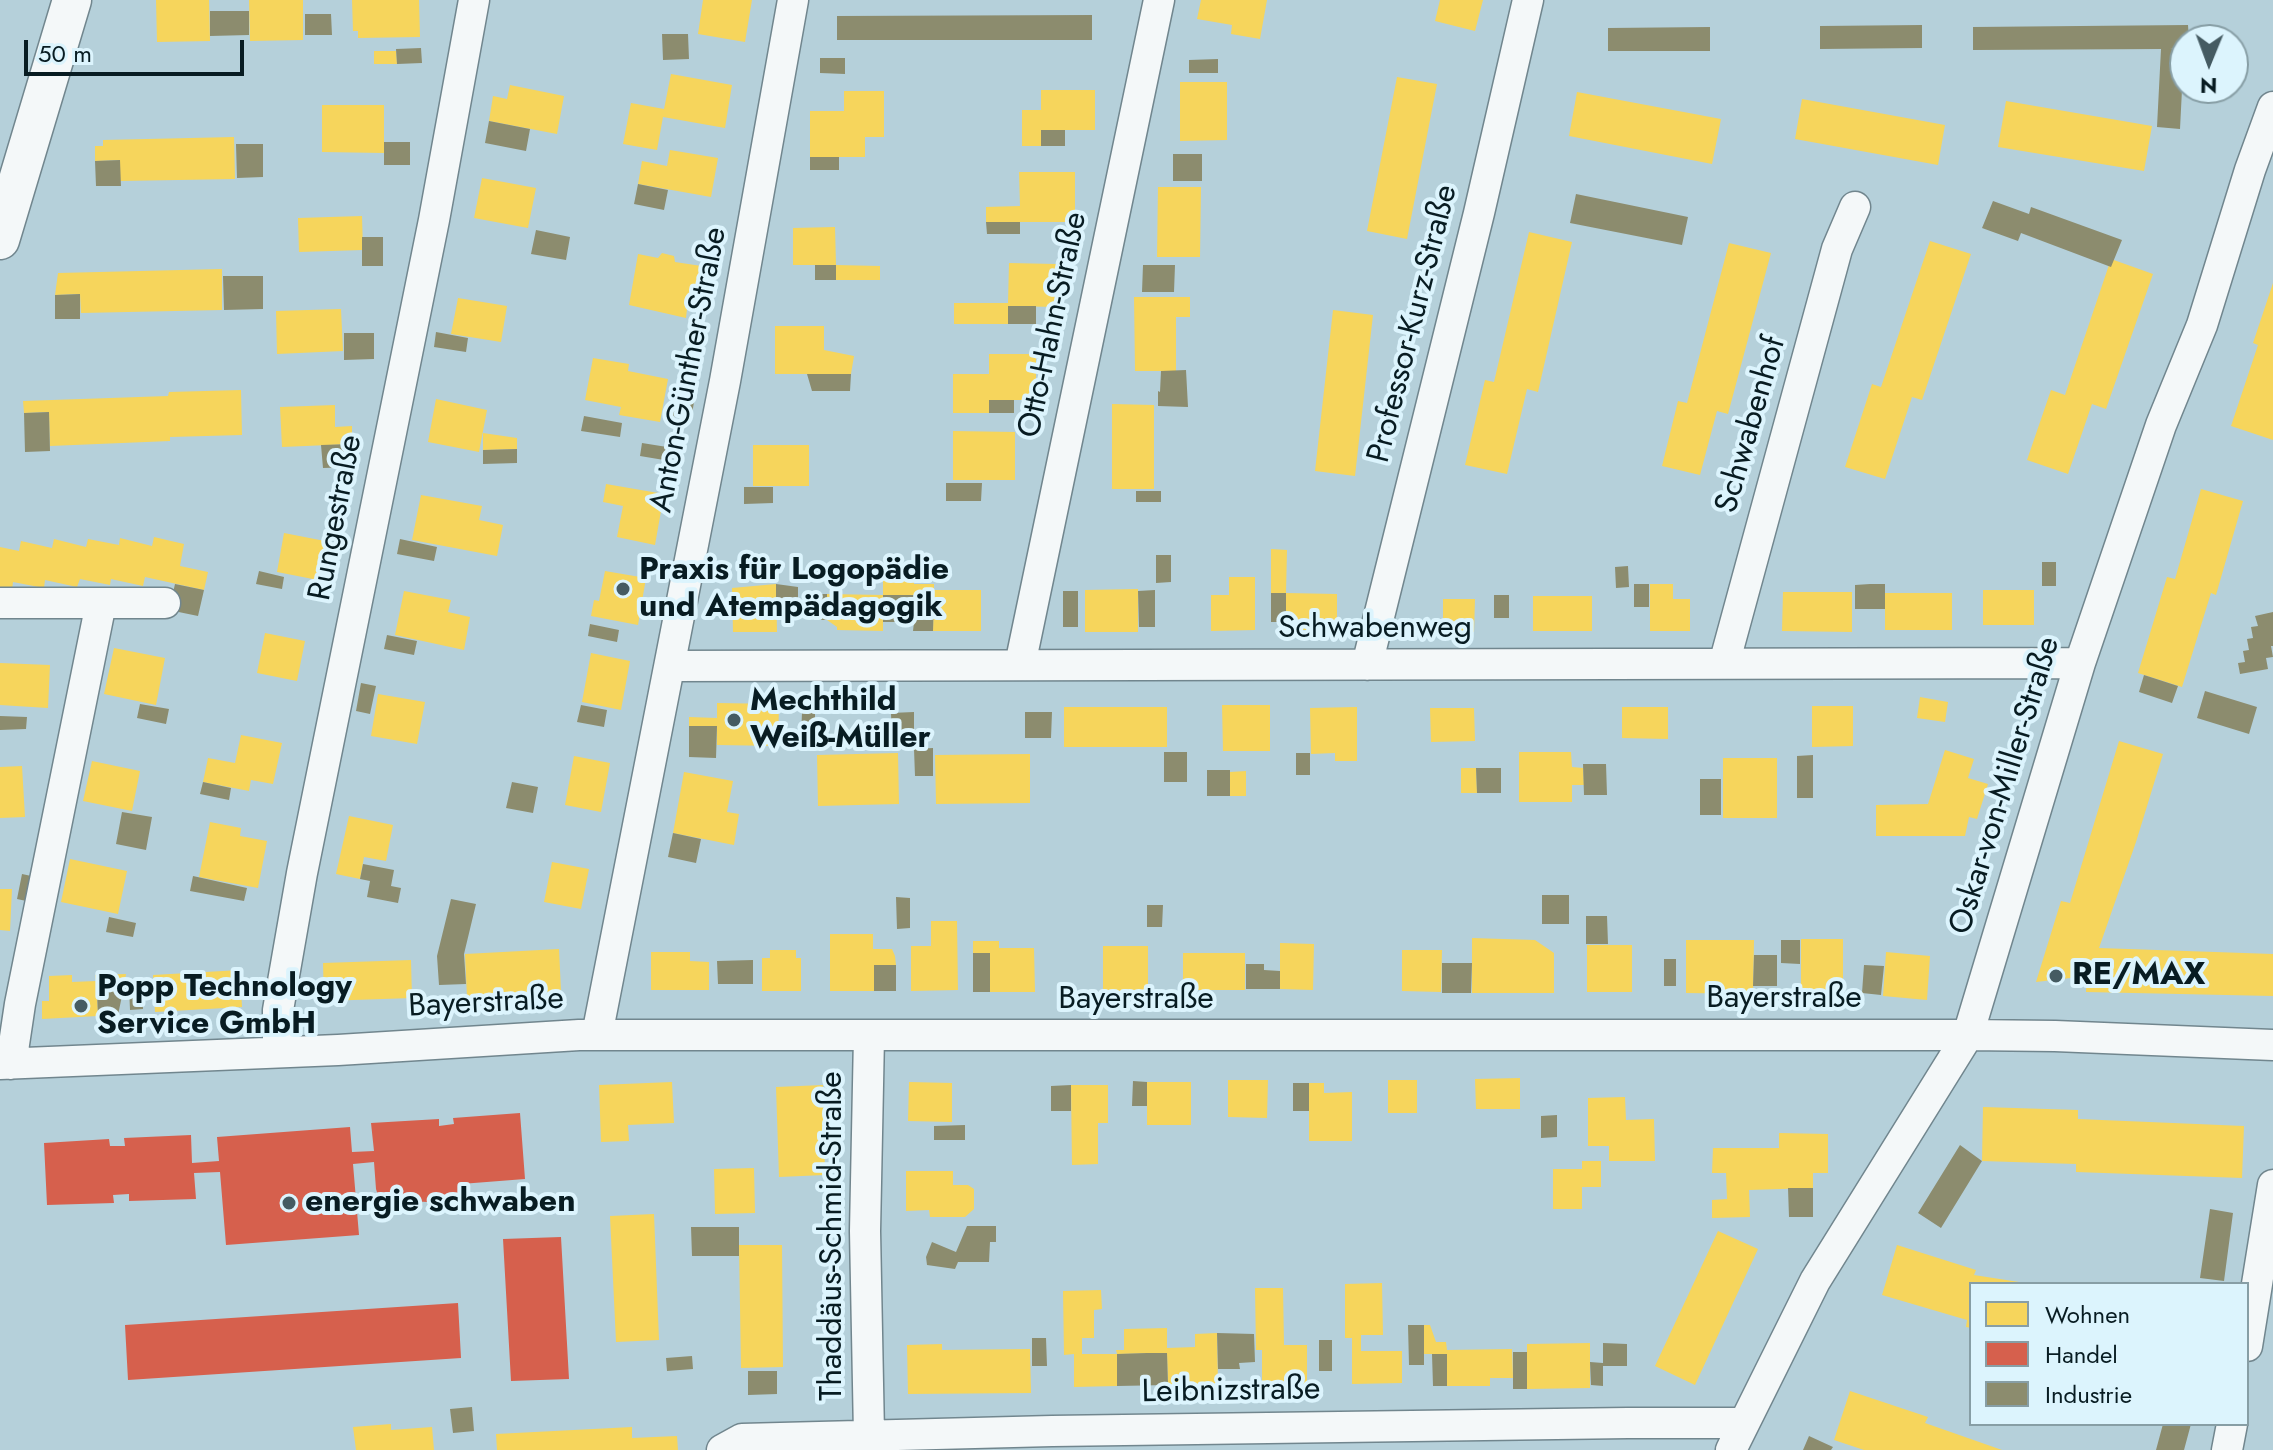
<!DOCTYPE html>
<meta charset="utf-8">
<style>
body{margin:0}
#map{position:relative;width:2273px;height:1450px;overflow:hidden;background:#b5d0da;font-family:Jost,sans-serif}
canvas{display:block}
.legend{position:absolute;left:1969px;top:1282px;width:280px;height:144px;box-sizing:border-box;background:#dcf4fd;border:2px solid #879ea5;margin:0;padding:10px 14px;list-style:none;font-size:24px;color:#081c22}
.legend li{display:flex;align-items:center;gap:16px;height:40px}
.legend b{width:40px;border:2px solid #879ea5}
.north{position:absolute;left:2169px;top:24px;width:80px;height:80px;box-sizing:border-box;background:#dcf4fd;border:2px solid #879ea5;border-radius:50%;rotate:181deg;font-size:22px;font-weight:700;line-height:32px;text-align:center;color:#081c22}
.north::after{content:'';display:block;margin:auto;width:28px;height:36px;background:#455b62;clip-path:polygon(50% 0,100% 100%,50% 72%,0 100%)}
.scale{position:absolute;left:24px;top:40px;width:220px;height:36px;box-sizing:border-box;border:4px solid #081c22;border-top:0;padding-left:10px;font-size:24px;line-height:28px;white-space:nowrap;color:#081c22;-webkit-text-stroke:6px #dcf4fd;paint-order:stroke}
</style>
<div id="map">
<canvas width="2273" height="1450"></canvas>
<ul class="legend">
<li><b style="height:22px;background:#f6d55c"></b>Wohnen</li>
<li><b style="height:22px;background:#d6604d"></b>Handel</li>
<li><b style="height:22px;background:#8c8c6e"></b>Industrie</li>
</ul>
<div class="north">N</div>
<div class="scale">50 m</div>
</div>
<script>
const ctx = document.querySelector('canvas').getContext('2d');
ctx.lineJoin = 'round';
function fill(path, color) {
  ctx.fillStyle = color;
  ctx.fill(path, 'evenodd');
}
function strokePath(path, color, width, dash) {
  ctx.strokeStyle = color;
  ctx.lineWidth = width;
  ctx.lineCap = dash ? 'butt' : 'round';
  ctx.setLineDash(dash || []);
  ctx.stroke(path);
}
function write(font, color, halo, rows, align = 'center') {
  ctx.font = font + ' Jost,sans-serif';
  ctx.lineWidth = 8;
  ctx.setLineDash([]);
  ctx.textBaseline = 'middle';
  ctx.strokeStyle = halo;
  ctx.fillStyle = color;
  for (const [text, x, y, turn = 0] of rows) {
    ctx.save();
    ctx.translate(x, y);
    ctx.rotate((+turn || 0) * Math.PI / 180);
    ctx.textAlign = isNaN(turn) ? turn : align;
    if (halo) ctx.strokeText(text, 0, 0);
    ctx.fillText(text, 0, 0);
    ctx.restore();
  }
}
fill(new Path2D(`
 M156,0H209L210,41L157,42Z
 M249,0H303V40L250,41Z
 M352,0H419L420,37L358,38V31H353Z
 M703,0H752L745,42L698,34Z
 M1201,0H1267L1260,39L1231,34L1232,25L1197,19Z
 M1440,0H1483L1475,31L1435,21Z
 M374,51H396L397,64H374Z
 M671,74L732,85L725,128L663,117L657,150L623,144L631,103L664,109Z
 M1397,77L1437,84L1407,239L1367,231Z
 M1180,82H1227V140L1180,141Z
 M510,85L564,96L557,134L489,121L493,96L507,99Z
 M1041,90H1095V130H1041V146H1022V110H1041Z
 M844,91H884V137H865V157H810V111H844Z
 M1577,92L1721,119L1712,164L1569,136Z
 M1802,99L1945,125L1938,165L1795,139Z
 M2006,101L2152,126L2144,171L1998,147Z
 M322,105H384V153L322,152Z
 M234,137L235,179L120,181V160L95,161V146H103V140Z
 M670,150L718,158L711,197L638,184L642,161L667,166Z
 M1019,172H1075V222H986V207L1020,206Z
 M482,178L536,188L528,228L474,218Z
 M1158,187H1201L1200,257H1157Z
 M362,216L363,250L299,252L298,218Z
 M835,227L836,265H793V228Z
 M1529,232L1572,242L1538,392L1527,389L1507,474L1465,465L1485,380L1494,382Z
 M1930,241L1971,254L1922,400L1912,397L1885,479L1845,467L1872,384L1881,387Z
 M1729,243L1771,253L1728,414L1717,411L1700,475L1662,466L1678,401L1687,403Z
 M662,253L674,256L675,262L708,267L701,303L688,300L686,318L629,305L638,254L658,258Z
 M2111,259L2153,274L2106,409L2092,404L2068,474L2027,460L2051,390L2065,395Z
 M1009,263L1056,264V307L1008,306V324H954V303H1008Z
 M836,265L880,266V280H836Z
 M222,269V310L81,313L80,294L55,295L58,273Z
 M2273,283V440L2231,426L2258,345L2253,343Z
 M1134,297H1190V317H1176V371H1135Z
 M458,298L507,306L501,342L451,334Z
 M341,309L343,351L277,354L276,311Z
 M1333,310L1373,315L1355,476L1315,471Z
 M775,326H824V350L854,356L851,374H775Z
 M989,354H1036V400H989V413H953V374H989Z
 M593,358L629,364L628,371L668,379L660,422L619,415L621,407L585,400Z
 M241,390L242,435L170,437V441L50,446L49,412L24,413L23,401L168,396L169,392Z
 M436,399L487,410L479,452L428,442Z
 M1112,404L1154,405V489H1112Z
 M335,405V427L352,426V444L282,447L280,407Z
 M953,431L1015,432V480H953Z
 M483,433L517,438V449L483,450Z
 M753,445H809V486H753Z
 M606,484L664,494L655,545L617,537L623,506L603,502Z
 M2201,489L2243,501L2216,595L2211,593L2182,687L2138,673L2167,577L2175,579Z
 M421,495L482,506L479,520L503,525L497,556L412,540Z
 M284,533L330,542L323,581L277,572Z
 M154,537L184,544L180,566L208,572L204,590L145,577L143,586L111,579L110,585L80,579L77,587L45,580L44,588L13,582L12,590L0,587V547L19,551L21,541L52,548L54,539L86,547L88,539L119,545L120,538L152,546Z
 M1271,549L1287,550L1286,593H1271Z
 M605,571L646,578L638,625L591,616L594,600L599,601Z
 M883,573L914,574V584H934V590H981V631H933L934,595H883Z
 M1229,577H1255V630L1211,631V595H1229Z
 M776,584L777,632H733L732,588Z
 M1650,584H1673V599H1690V631H1650Z
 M1138,589V632H1085V590Z
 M1983,590H2034V625H1983Z
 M404,591L451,600L448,612L470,617L464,650L395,635Z
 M1783,592H1852V632L1782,631Z
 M1286,593L1337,594V630H1285Z
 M1885,593H1952V630H1885Z
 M827,594L883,595V631L837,630V627L827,620Z
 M1533,596H1592V631H1533Z
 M1443,599H1475L1474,632L1443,631Z
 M265,633L305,641L297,681L257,673Z
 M114,648L165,658L156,705L104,694Z
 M591,653L630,661L621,710L582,702Z
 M0,663L50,665L48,708L0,705Z
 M378,694L425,702L417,744L371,736Z
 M1920,697L1948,702L1945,722L1917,718Z
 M717,703L779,704L778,746L717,745V726H689V717L717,718Z
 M1222,705H1270V751H1223Z
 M1812,706H1853V746L1812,747Z
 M1064,707H1167V747H1064Z
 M1357,707V761H1335V753L1311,754L1310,708Z
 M1622,707H1668V739L1622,738Z
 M1430,708H1474L1475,741L1431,742Z
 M241,735L282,743L273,784L251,780L249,791L203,782L208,758L235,763Z
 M2119,741L2163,754L2136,842L2099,948L2273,954V996L2086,992L2087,976L2036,982L2061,901L2070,903Z
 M1945,750L1974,759L1968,778L1988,784L1977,819L1969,817L1965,836H1876V805L1928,804Z
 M1519,752H1571L1572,767L1583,768L1584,785H1572V802H1519Z
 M898,753L899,804L818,806L817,755Z
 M1030,754V803L936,804L935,755Z
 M574,756L610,763L601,812L565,805Z
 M1723,758H1777V818H1723Z
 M92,761L140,771L132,811L83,801Z
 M22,766L25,817L0,818V767Z
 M1461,768H1476L1477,793H1461Z
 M1246,771V796H1230V772Z
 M684,772L733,781L727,812L739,814L734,845L673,833Z
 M349,816L393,825L386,861L364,857L360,879L336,874Z
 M210,822L241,828L240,836L267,841L258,888L199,877Z
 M70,859L127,871L118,914L61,902Z
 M552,862L589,869L581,909L544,902Z
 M0,889H12L10,931L0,930Z
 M931,921H957L958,990L911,991V946H931Z
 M830,934H873V949H892L895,956L896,965H874V991H830Z
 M1472,938L1535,940L1554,953V993H1472Z
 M1801,939H1843V990H1801Z
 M1686,940H1754L1753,994L1686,993Z
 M973,941H999V948H1034L1035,992H990V953H973Z
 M1280,943L1314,944L1313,990L1280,989Z
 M1587,945H1632V992H1587Z
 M1103,946H1148V991H1103Z
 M559,949L561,991L467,997L465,954Z
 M770,950H796V958H801V991H762V958H770Z
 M1402,950H1442L1441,992L1402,991Z
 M651,952H690V961L709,962V990H651Z
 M1886,952L1930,956L1927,1000L1883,996Z
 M1183,953H1245V990H1183Z
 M411,960L412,998L324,1001L323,963Z
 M240,970L242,1007L155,1012L153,975Z
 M126,974L123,991L97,992L98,1016L42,1019V1001H49V976L72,975V982L96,981L95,975Z
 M1520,1078V1109H1476L1475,1079Z
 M1228,1080H1268L1267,1118L1228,1117Z
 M1388,1080H1417V1113H1388Z
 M672,1082L674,1123L628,1125L629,1141L601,1142L599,1085Z
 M909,1082L952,1083V1122L908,1121Z
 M1147,1082H1191V1125H1147Z
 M1309,1083H1324V1093L1352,1092V1141H1309Z
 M823,1085L825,1175L779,1177L776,1087Z
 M1071,1085H1108V1123H1098V1164L1072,1165Z
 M1625,1097L1626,1120L1654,1119L1655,1161H1609V1146H1588V1098Z
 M1983,1107L2078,1110V1119L2244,1126L2242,1178L2076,1172V1164L1982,1161Z
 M1779,1133L1828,1134V1173H1813V1188L1749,1190L1750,1217L1712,1218V1200L1727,1199L1726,1173H1712L1713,1148H1779Z
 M1582,1161H1601V1187H1582V1209H1553V1169H1582Z
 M754,1168L755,1213L715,1214L714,1169Z
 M906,1171H953V1185H968L974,1189V1209L965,1217H930L929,1210L906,1211Z
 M654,1214L659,1340L616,1342L610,1216Z
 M1718,1231L1758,1249L1695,1385L1655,1366Z
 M739,1245H782L783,1367L741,1368Z
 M1897,1245L1976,1270L1974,1275L2019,1282L2018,1284H1971V1328L1966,1327L1967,1320L1882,1295Z
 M1382,1283L1383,1335H1361V1351H1402V1383L1352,1384V1338H1345V1284Z
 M1255,1288H1283L1284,1345H1307V1384H1262V1350H1256Z
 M1101,1290L1102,1309L1094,1310V1338H1082V1354H1117V1386L1074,1387V1354L1064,1355L1063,1291Z
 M1424,1325H1430L1436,1342H1446L1447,1350L1512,1349L1513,1378H1490V1386H1447V1354H1424Z
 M1167,1328V1348L1195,1347V1334L1217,1333L1218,1385H1168L1167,1353L1117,1354L1116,1350H1124V1329Z
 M1590,1343V1388L1527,1389V1344Z
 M942,1344V1350L1030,1349L1031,1393L908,1394L907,1345Z
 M1850,1391L1928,1417L1925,1423L2002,1450H1864L1834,1440Z
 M391,1424V1430L432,1427L434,1450H356L353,1427Z
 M632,1427V1438L677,1436L678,1450H497L496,1434Z`), '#f6d55c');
fill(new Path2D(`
 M520,1113L525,1179L461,1184L462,1199L427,1202L379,1199L376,1189L374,1162L353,1164L359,1235L226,1245L220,1172L194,1173L196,1199L129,1201V1194L113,1195L114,1203L47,1205L44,1143L109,1139L110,1146H125L124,1138L191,1135L192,1163L219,1161L217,1137L350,1127L352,1152L374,1151L371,1123L439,1119V1126L454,1124L453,1118Z
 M561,1237L569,1379L511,1381L503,1239Z
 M458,1303L461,1358L128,1380L125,1325Z`), '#d6604d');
fill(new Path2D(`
 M210,11H249V35L210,36Z
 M305,14H331L332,35H305Z
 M1092,15V40H837V16Z
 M1922,25V48L1820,49V26Z
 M2188,25L2189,40H2185V49L2170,48L2184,50L2180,129L2157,127L2161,49L1973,50V27Z
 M1710,27V51H1608V28Z
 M662,34H688L689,59L663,60Z
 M421,48L422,63L397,64L396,49Z
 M820,58H845V74L820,73Z
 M1218,59V73H1189V60Z
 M489,121L530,129L526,151L485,143Z
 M1041,130H1065V146H1041Z
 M384,142H410V165H384Z
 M236,144H263V177L237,178Z
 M1173,154H1202V181H1173Z
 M810,157H839V170H810Z
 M120,160L121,186H96L95,161Z
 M638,184L668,190L664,210L634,204Z
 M1576,194L1688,217L1682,245L1570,223Z
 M1993,201L2029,214L2031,207L2122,240L2111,267L2021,233L2018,241L1982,228Z
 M986,222H1020V234H987Z
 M536,230L570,237L566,260L531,254Z
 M362,237H383V266H362Z
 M815,265H836V280H815Z
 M1143,265H1175L1174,292H1142Z
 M223,276H263V309L224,310Z
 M80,294V319H55V295Z
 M1008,306H1036V324H1008Z
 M436,332L468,338L466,352L434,347Z
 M344,333H374V359L344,360Z
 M1186,370L1188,407L1158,406V391L1160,392L1161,371Z
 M807,374H851L850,391H812Z
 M678,387L696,390L691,420L673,416Z
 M989,400H1014V413H989Z
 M49,412L50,451L25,452L24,413Z
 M584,416L622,423L620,437L581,431Z
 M642,443L667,447L664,460L640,456Z
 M352,444L354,467L323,468L321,445Z
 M517,449V463L483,464V450Z
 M946,483H982L981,501H946Z
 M744,487H773V503L744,504Z
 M1136,491H1161V502H1136Z
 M400,539L437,547L434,561L397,554Z
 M1156,555H1171V582L1156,583Z
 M2042,562H2056V586H2042Z
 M1628,566L1629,587L1616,588L1615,567Z
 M259,571L284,577L282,589L256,584Z
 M175,584L204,590L198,616L169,610Z
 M776,584L798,587V619L776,620Z
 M1634,584H1649V607H1634Z
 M1870,584H1885V609H1855V585Z
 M1155,590V627H1139L1138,591Z
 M1063,591H1078V627H1063Z
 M1271,593H1286V622H1271Z
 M813,594H827V620H813Z
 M883,595H934L933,631H913L914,622H883Z
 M1494,595H1509V618H1494Z
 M2273,612V646H2271L2273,657L2266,658L2268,669L2240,674L2238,663L2245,662L2243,651L2249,650L2247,639L2253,638L2251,627L2258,626L2255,616Z
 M590,624L619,630L617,642L588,636Z
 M387,635L417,641L414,655L384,649Z
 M2144,675L2178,686L2172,703L2139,692Z
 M361,683L376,686L370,714L356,711Z
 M2205,691L2257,707L2249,734L2197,718Z
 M140,704L169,709L166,724L137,718Z
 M581,705L607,710L604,727L577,722Z
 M802,712H815V739H801Z
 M914,712V742H892L891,713Z
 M1025,712H1052L1051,738H1025Z
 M0,716L27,717L26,729L0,730Z
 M689,726H717L716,758L689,757Z
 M933,748V776H915L914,749Z
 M1164,752H1187V782H1164Z
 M1296,753H1310V775H1296Z
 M1813,755V798H1797V756Z
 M1583,764H1606L1607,795H1584Z
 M1476,768H1501V793H1477Z
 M1207,770H1230V796H1207Z
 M1700,779H1721V815H1700Z
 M203,782L231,788L229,800L200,794Z
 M512,782L538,787L533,813L506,808Z
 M122,812L152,817L146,850L116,844Z
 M673,833L701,839L696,863L668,857Z
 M363,864L394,870L391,886L401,888L398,903L367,897L370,881L360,879Z
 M22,874L36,877L31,902L17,899Z
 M193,876L247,888L244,901L190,891Z
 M1542,895H1569V924H1542Z
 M896,897L910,898V928L897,929Z
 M451,899L476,904L464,954L466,984L439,985L437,956Z
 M1147,905H1163L1162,927H1147Z
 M1586,916H1607L1608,944H1586Z
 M109,917L136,923L133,937L106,932Z
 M1781,940H1800V964L1781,963Z
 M973,953H990V992H973Z
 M1754,955H1777V986H1753Z
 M1664,959H1676V986H1664Z
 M753,960V984H718L717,961Z
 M1442,963H1472L1471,993H1442Z
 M1246,964H1264V970L1280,971V989H1246Z
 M874,965H896V991H874Z
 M1864,965L1884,966L1881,995L1862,993Z
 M142,986L143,1009L130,1010L129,987Z
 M123,991L118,1015L98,1016L97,992Z
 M1133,1081L1147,1082V1106H1132Z
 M1293,1083H1309V1111H1293Z
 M1071,1085V1111H1051V1086Z
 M1557,1115V1137L1541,1138V1116Z
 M965,1125V1140H934V1126Z
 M1960,1145L1982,1161L1941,1228L1918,1213Z
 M1788,1188H1813V1217H1789Z
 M2210,1209L2233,1213L2224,1281L2200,1278Z
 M967,1226H996V1242H990L989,1262H958L955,1269L927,1265L926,1257L932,1242L956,1252Z
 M691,1227H739V1256H692Z
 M1408,1325H1424V1365H1409Z
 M1217,1333L1254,1334L1255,1362L1239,1363L1240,1369H1218Z
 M1032,1338H1046L1047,1366H1032Z
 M1319,1340H1332V1371H1319Z
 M1603,1343L1627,1344V1366H1603V1386L1591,1385L1590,1362L1603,1363Z
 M1513,1352H1527V1389H1513Z
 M1147,1353H1167L1168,1385L1117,1386V1354Z
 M1432,1354H1447V1386H1433Z
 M692,1356L693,1369L667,1371L666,1358Z
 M748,1371H777V1394L748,1395Z
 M472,1407L474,1431L453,1433L450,1409Z
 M2163,1424H2191L2184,1450H2156Z
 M1809,1436L1833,1447L1831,1450H1803Z`), '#8c8c6e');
const minor = new Path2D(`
 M0,603H165
 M1724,664L1837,249L1855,207
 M1020,665L1159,0
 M1367,665L1479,213L1528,0
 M670,666L2080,663
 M597,1035L725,381L793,0
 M869,1036L865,1231L869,1435
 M278,1052V1010L302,873L434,220L474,0
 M0,1064L338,1050L579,1035H1968L2055,1036L2273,1045
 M11,1064L20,1004L101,603
 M2247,1346L2273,1185
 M722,1450L742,1439L1052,1431L1628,1423H1744
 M1731,1450L1815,1281L1968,1035L2080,663L2161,425L2202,325L2250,170L2273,107
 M2227,1450L2232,1424`);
const tertiary = new Path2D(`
 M0,240L72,0`);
strokePath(minor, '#71868e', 33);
strokePath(tertiary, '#71868e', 41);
strokePath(minor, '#f4f8f9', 30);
strokePath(tertiary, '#f4f8f9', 38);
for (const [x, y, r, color] of [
 [623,589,8,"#455b62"],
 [734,720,8,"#455b62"],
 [2056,976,8,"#455b62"],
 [81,1006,8,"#455b62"],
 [289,1203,8,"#455b62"]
]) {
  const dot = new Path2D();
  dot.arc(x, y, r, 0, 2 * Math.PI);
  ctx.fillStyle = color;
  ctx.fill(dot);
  strokePath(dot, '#dcf4fd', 3);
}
write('32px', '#081c22', '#dcf4fd', [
 ["Professor-Kurz-Straße",1414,324,-76],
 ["Otto-Hahn-Straße",1054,325,-78],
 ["Anton-Günther-Straße",690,370,-79],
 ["Schwabenhof",1752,425,-74],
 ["Rungestraße",337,518,-79],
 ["Schwabenweg",1375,629],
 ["Oskar-von-Miller-Straße",2006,786,-73],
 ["Bayerstraße",1784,999],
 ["Bayerstraße",1136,1000],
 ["Bayerstraße",486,1004,-3],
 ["Thaddäus-Schmid-Straße",833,1236,-90],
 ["Leibnizstraße",1231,1392,-1]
]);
write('bold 32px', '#081c22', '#dcf4fd', [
 ["Praxis für Logopädie",639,571],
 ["und Atempädagogik",639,608],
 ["Mechthild",750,702],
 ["Weiß-Müller",750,739],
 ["RE/MAX",2072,976],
 ["Popp Technology",97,988],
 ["Service GmbH",97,1025],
 ["energie schwaben",305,1203]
], 'left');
</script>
